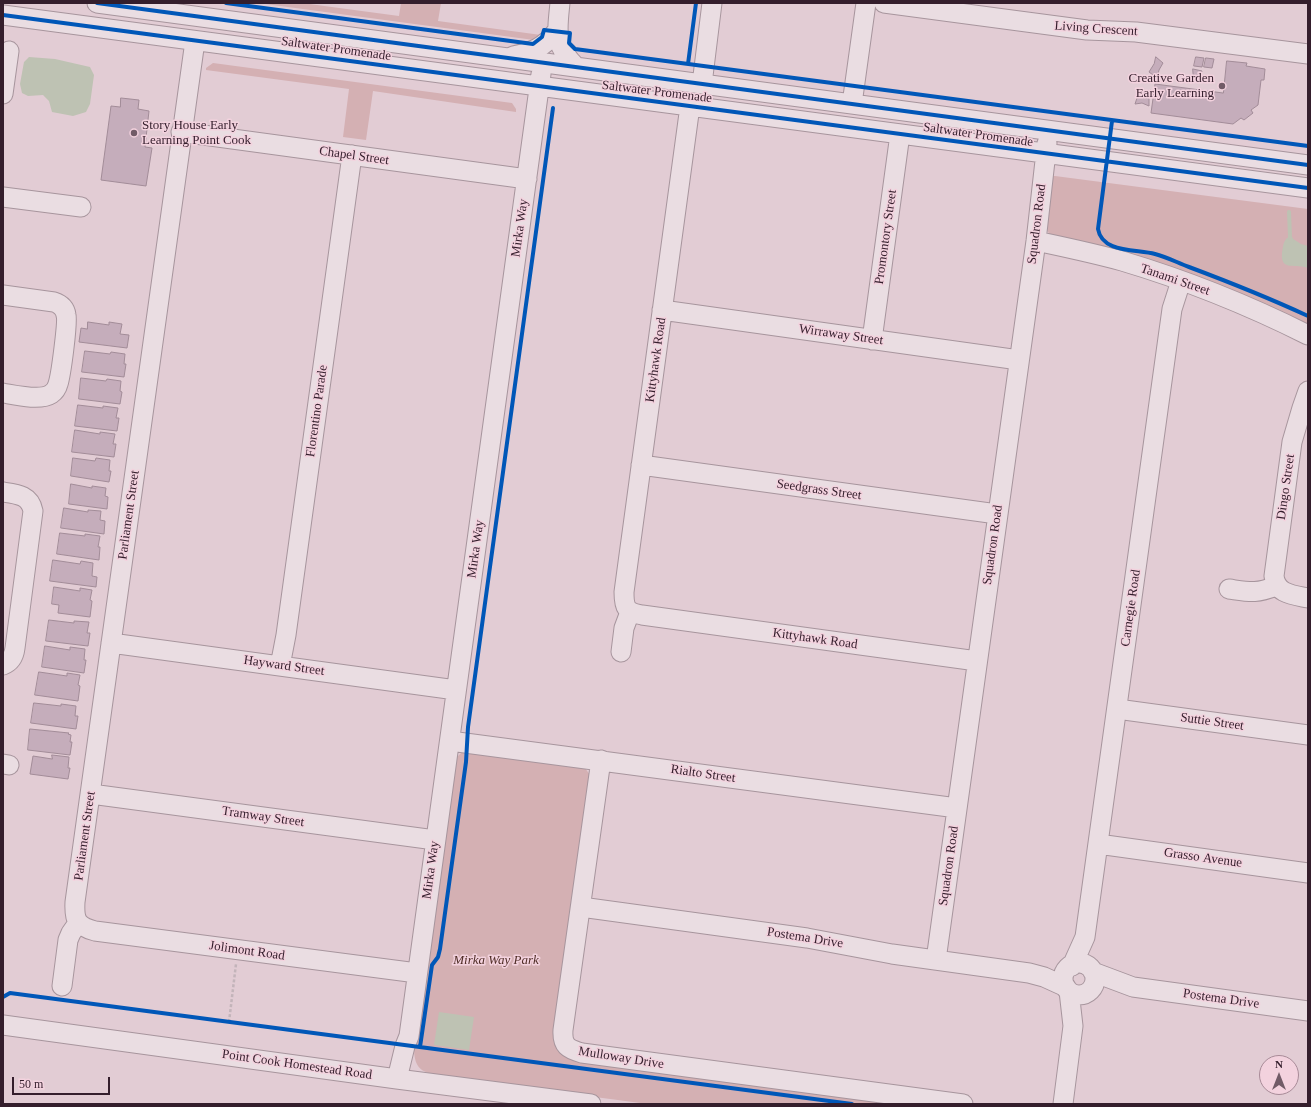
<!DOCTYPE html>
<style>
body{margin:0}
#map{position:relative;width:1311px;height:1107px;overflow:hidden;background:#e2ccd4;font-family:"Times New Roman",serif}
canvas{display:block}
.frame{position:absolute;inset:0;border:4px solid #341e2c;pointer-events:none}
.north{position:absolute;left:1259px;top:1055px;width:40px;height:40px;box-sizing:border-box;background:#f3d2de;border:1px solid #a78a97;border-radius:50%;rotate:0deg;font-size:11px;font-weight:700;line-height:16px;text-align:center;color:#341e2c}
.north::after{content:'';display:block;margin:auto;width:14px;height:18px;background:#715b67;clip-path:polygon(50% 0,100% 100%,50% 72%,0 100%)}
.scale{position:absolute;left:12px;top:1077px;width:98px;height:18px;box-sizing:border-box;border:2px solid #341e2c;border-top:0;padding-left:5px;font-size:12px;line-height:14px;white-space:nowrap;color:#341e2c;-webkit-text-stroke:3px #f3d2de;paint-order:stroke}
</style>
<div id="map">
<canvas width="1311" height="1107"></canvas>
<div class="frame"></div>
<div class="north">N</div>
<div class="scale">50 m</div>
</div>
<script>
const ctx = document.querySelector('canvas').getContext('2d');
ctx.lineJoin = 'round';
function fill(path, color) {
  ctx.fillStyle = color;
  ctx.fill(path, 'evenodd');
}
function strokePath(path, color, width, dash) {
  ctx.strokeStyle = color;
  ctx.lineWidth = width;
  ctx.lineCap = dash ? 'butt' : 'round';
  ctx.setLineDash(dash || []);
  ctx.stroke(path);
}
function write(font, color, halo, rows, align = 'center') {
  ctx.font = font + ' "Times New Roman",serif';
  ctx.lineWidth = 3;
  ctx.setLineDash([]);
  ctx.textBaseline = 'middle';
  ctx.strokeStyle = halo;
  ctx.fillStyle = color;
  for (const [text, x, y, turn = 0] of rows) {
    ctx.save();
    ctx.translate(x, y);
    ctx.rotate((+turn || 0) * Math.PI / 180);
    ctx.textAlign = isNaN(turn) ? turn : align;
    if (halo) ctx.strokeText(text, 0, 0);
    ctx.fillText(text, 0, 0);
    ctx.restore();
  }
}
fill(new Path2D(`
 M258,3H302L399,16L401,3H441L438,21L541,35L534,40Z
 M213,63L512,103L516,109V112L373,91L366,140L343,137L349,89L206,70V68Z
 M1052,176H1055L1308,209V328L1049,234L1046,227Z
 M462,752L585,768L590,775L555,1040L920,1104H648L451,1078C425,1072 413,1075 414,1043L455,759Z`), '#d4b0b3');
fill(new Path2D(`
 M29,57L55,59L90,67L94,75L90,104L86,112L73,116L52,112L49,101L43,95L28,96L22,93L20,84L24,62Z
 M1290,237L1301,244L1308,246V268C1297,263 1280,272 1282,253C1283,247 1283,242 1287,238Z
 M439,1012L474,1017L469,1050L434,1045Z`), '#bec2b3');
strokePath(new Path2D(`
 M1289,212L1290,237L1292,242`), '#bec2b3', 4);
const building = new Path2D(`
 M1156,57L1163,63L1159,70L1157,78L1149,72L1154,64Z
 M1196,57L1204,58L1202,67L1194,66Z
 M1206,58L1214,59L1212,68L1204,67Z
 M1227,61L1247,63L1246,66L1265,69L1264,80H1261L1258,105L1251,110L1253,113L1244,120L1241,118L1233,124L1151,113L1155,84L1223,93Z
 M1193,69L1202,71L1199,79L1192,78L1193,75Z
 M1137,89L1145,92L1151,90L1149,97V106L1142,103L1135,104L1137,98Z
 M121,98L139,100L138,109L149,111L145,147L152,148L146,186L101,180L111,106L120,107Z
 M88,322L109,325V322L122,324L120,334L129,335L127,348L79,342L81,328L87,329Z
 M85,351L110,354L111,352L125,354L124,364H126L124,377L82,372Z
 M81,378L106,381L107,379L121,381L120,391L122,392L120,404L79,399Z
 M78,405L103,408V406L118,408L116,418H119L117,431L75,426Z
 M75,430L100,434V432L115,434L113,444H116L114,457L72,452Z
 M73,458L95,461L96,458L110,460L109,471H111L109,482L71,476Z
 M71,484L92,488V486L106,488L105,496L108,497L107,509L69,504Z
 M64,508L88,512V510L101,511L100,520L105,521L104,534L61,528Z
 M60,533L85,536V534L100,536L98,547H100L99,560L57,554Z
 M53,560L80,564L81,561L93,563L92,576L97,577L96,587L50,581Z
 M54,587L80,591V588L92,590L90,600L92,601L90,617L58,613L59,605L52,604Z
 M49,620L74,623V621L89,622L87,633H90L88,646L46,641Z
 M45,646L70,650V647L85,649L84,660H86L84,673L42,667Z
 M39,672L67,676V673L80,675L78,685L80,686L78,701L35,695Z
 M34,703L61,706V704L76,706L75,716H78L76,729L31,723Z
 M30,729L69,733L68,734L71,735L70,742H72L70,755L28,750Z
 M52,755L69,757L68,768H70L68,779L30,774L33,756L52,759Z`);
fill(building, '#c5adbb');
strokePath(building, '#a28c98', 1);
const minor = new Path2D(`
 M97,3L1308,165
 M560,3C557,32 554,45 576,67
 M884,3L1087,30L1136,32L1308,54
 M3,15L1308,188
 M195,41L75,902C74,921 77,926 95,931L417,973
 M513,56C533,52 543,48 557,31
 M702,84L712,3
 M3,94L9,51
 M852,104L866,3
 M690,106L624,592C624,608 626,612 642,615L977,661
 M181,132L527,179
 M3,197L81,207
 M1036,241C1064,247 1093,253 1122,261C1186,280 1248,305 1308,335
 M3,295L54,302C60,304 65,308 66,315C68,322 61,375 58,384C57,388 54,392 51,394C40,401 15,395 3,393
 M662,310L1019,360
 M872,340L900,134
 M1308,391L1302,408L1292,442L1274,576C1276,594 1293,595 1308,598
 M641,465L997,514
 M3,492C17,494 30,495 33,511L15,648C14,656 11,662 3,665
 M1229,589C1250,592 1256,594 1276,586
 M111,643L456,690
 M621,652L624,628L630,612
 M280,666L286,635L352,155
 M1117,709L1308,735
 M450,741L957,808
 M601,760L563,1030C562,1046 568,1049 582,1053L963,1104
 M3,764L9,765
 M91,794L435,840
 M1098,844L1308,873
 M581,907L807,938L892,954L1029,973L1044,977L1066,987
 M936,960L1036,241L1047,143
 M1063 979a16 16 0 1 1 32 0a16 16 0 1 1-32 0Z
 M1072,966L1085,937L1172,309L1181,281
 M1093,972L1133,987L1308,1011
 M62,986L68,940L71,933L78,923
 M3,1025L397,1079L591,1104
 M397,1079L405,1046L409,1036L419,963L541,74
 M1063,1104L1073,1026L1069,991`);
strokePath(minor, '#a7959d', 21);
strokePath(new Path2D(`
 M229,1022L236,964`), '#c3b4ba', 2.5, [3, 2]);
strokePath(minor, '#eadde2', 19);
strokePath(new Path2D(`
 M97,3L1308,165
 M226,3L533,44L542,37L544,30L570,33L569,43L575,49L1308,146
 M3,15L1308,188
 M688,64L696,3
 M1112,121L1098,229C1102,253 1136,249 1155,254C1167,257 1178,263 1189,267C1229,282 1269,298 1308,316
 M3,997L10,993L48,998L852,1104
 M420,1047L432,965L438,957L440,949L466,762L468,727L553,108`), '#0057b8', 4);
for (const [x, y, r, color] of [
 [1222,86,4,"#715b67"],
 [134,133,4,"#715b67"]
]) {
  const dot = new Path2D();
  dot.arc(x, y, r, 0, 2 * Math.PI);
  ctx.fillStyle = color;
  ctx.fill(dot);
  strokePath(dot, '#f3d2de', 1.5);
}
write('13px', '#341e2c', '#f3d2de', [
 ["Living Crescent",1096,29,4],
 ["Saltwater Promenade",336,49,8],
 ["Saltwater Promenade",657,92,7],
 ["Saltwater Promenade",978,135,8],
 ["Chapel Street",354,156,8],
 ["Squadron Road",1037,224,-83],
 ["Mirka Way",520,228,-82],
 ["Promontory Street",886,237,-82],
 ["Tanami Street",1175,280,19],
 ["Wirraway Street",841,335,8],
 ["Kittyhawk Road",656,360,-82],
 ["Florentino Parade",317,411,-82],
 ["Dingo Street",1286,487,-82],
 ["Seedgrass Street",819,490,8],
 ["Parliament Street",129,515,-82],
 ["Squadron Road",993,545,-82],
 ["Mirka Way",476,549,-82],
 ["Carnegie Road",1131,608,-82],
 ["Kittyhawk Road",815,639,8],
 ["Hayward Street",284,666,8],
 ["Suttie Street",1212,722,8],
 ["Rialto Street",703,774,8],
 ["Tramway Street",263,817,8],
 ["Parliament Street",85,836,-82],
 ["Grasso Avenue",1203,858,8],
 ["Squadron Road",949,866,-82],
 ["Mirka Way",431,870,-82],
 ["Postema Drive",805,938,9],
 ["Jolimont Road",247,951,8],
 ["Postema Drive",1221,999,8],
 ["Mulloway Drive",621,1058,9],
 ["Point Cook Homestead Road",297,1065,8]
]);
write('13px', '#341e2c', '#f3d2de', [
 ["Creative Garden",1214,79],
 ["Early Learning",1214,94],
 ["Story House Early",142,126,"left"],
 ["Learning Point Cook",142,141,"left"]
], 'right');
write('italic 13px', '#4f2d26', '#f3d2de', [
 ["Mirka Way Park",496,961]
]);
</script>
